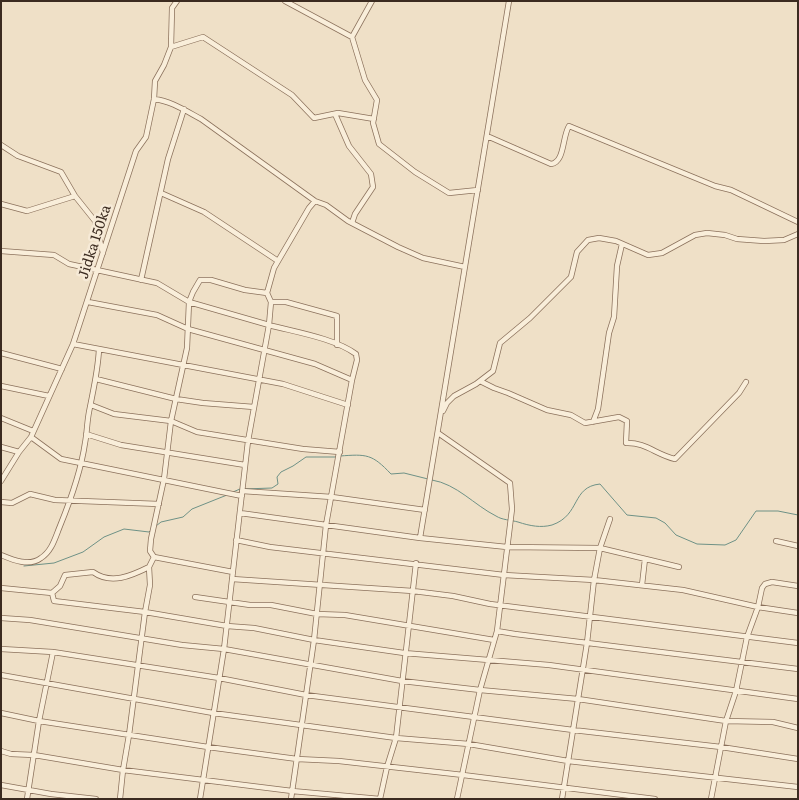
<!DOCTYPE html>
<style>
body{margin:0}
#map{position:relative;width:799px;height:800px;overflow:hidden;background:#efe0c7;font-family:Literata,serif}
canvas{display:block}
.frame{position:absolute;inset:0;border:2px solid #3b2b20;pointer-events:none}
</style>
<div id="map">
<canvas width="799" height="800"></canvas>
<div class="frame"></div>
</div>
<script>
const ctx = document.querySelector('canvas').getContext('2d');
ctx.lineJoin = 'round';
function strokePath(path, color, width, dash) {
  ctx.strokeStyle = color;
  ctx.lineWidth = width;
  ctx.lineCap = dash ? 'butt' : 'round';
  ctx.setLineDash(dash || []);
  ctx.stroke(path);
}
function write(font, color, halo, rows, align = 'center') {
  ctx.font = font + ' Literata,serif';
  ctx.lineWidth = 5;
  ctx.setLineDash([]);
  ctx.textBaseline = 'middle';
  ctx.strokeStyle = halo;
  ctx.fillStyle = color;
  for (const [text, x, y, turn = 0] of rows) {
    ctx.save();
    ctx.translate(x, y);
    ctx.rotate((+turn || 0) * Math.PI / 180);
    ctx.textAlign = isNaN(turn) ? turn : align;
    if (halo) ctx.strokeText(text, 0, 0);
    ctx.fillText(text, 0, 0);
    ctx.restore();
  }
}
strokePath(new Path2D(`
 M340,456C367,454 372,454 391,474L404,473L428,479
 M432,480C457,484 474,505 496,516C502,520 511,520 518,522C530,526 541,528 552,525C581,515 571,487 600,484L627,515L656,518L665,523L676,535L697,544L725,545L736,540L756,511H778L798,515
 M244,489L272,488L278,484L277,477L281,472L293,466L306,457H336
 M233,492L240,489
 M156,526L161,522L183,517L192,509L227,495
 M24,566L54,563L83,552L104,537L124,529L149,532L151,530`), '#6e9186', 1);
const minor = new Path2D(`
 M285,1L352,37L365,80L377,100L373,123L379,144L415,172L449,193L478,190
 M352,37L372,1
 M171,47L203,37L292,95L314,118L338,113L374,119
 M154,99C171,101 186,111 201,119L315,201L326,205L348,221L398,247L423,258L465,267
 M335,114L349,146L371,174L373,187L355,214L352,223
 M487,136L551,164C565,162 562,137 569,126L715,186L731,190L798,222
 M1,145L18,156L61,172L75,196L95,221L103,253
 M161,193L204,212L278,261
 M1,204L27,211L75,196
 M1,251L54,255L69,264L157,283L189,302L269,325L271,302L267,293L245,290L211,280H200L193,292L189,302L187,348L171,421L164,479L151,539L150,551L154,557L233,572
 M141,280L168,159L184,109
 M267,293L274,268L309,208L315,201
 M88,302L157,315L188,329L315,364L352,380
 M271,302H286L337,316V345
 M73,344L283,384L348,405
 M1,353L62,369
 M96,379L176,399L203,403L254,407
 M480,381L494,388L508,393L547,410L571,415L585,423L619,417L627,421L626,443C645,442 657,455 675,459L739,393L746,382
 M1,386L49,396
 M91,405L114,414L171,421L197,432L303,449L340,452
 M443,411L447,403L454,396L476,384L493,371L500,343L530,318L571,277L577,252L588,240L599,238L616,241L648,255L662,253L695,235L707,233L725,235L737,239L764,241L784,240L798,234
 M1,418L33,431
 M593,422L598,409L609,333L614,317L617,266L622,244
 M438,433L510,483L512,509L497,631L480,690L457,799
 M86,434L121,445L245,465
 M31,437L61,459L242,496
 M1,447L19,452
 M1,481L19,452L31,437L73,344L136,151L146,137L154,99L155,81L164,65L171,47L172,8L177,1
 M242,491L332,497L425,510
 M1,502L12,503L30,494L55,500L159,504
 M240,513L420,538L507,547L600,548L679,567
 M420,538L509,1
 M236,540L270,547L504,575L594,580L683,590L758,607L798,613
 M776,541L798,546
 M1,555C13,560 29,567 41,558C52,551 55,538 60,526C71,499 81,471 85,443C87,433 87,422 89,412C93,391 98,371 99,349
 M232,579L413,591L453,596L490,604L798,643
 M642,585L645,559
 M1,588L52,593L54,601L145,612L150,585L149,567L154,557
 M52,593L60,586L65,575L93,572C111,585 131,576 149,567
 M195,597L250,605H271L317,614L345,615L494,640
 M1,618L30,620L182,645L224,649L402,681L480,690L578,699L726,721L773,722L798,728
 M497,631L515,634L798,669
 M1,649L53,652L219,678L306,695L573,730L721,747L798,759
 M1,675L213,713L396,738L469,744L568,761L798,787
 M1,713L39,721L208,747L297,759L339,761L463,775L655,799
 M1,751L11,754L34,755L123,770L292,791L380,799
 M1,785L51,794L96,799
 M27,799L39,721L53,652
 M120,799L123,770L129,735L145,612L227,626L254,628L314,640L404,653L549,665L798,699
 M200,799L224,649L248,441L269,325C295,332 334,338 356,354L357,360L352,380L326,525L314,640L291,799
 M380,799L387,767L396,738L416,563
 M562,799L587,643L594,580L600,548L610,519
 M711,799L726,721L736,691L747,637L758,607L762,588L765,584L772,582L798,586`);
strokePath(minor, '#8b715c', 6);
strokePath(minor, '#f9eeda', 4.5);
write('14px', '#3b2b20', '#f6ead7', [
 ["Jidka 150ka",95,242,-72]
]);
</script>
